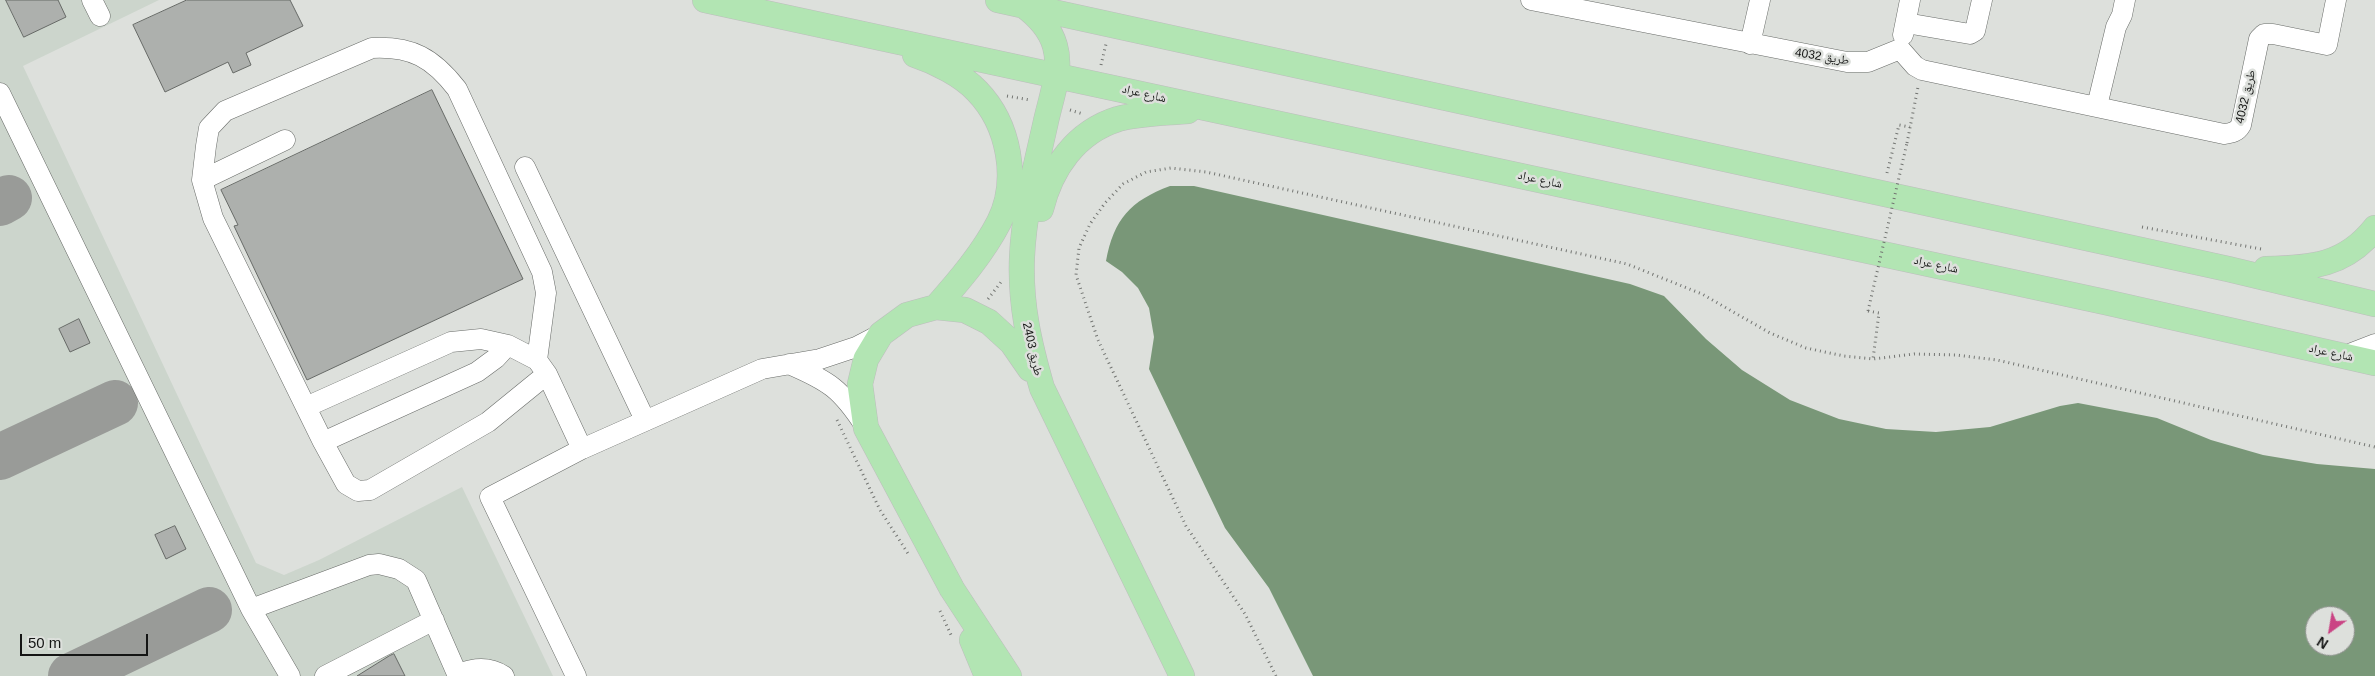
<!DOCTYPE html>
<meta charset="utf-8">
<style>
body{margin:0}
#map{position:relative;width:2375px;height:676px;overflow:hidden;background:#dde0dc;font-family:Helvetica,sans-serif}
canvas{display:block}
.north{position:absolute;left:2305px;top:606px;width:50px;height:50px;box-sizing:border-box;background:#dde0dc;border:1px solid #8d8f8c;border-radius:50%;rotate:212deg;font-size:14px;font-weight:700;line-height:20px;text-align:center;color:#141514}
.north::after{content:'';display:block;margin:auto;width:18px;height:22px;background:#ca4484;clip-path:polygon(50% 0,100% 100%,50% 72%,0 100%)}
.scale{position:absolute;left:20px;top:634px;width:128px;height:22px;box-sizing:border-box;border:2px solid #141514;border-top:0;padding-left:6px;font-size:15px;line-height:18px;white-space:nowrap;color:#141514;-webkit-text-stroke:4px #dde0dc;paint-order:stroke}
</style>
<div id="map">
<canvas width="2375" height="676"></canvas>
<div class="north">N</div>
<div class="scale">50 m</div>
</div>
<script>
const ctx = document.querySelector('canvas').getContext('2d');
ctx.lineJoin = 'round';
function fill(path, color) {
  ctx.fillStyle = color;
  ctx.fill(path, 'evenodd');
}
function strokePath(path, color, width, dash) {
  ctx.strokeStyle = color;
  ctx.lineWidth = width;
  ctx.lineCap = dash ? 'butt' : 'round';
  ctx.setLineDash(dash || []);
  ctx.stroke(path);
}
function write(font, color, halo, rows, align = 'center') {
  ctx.font = font + ' Helvetica,"Noto Naskh Arabic",sans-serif';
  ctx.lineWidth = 5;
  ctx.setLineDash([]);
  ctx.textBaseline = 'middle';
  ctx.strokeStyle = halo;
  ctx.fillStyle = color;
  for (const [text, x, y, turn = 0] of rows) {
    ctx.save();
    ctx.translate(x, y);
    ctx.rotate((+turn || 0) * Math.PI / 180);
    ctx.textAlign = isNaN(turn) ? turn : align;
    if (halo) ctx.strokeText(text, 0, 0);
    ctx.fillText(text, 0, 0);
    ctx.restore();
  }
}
fill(new Path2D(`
 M0,0H159L23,66L256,563L284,575L319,560L462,487L553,676H0Z`), '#ccd5cc');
fill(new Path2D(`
 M1170,186H1194L1630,284L1664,296L1706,339L1742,370L1790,400L1839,419L1886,429L1936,432L1990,427L2060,406L2078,403L2157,418L2211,440L2263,455L2317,464L2375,469V676H1313L1269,588L1225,528L1149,369L1154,337L1149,308L1138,288L1122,272L1106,261C1114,219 1130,201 1170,186ZM2315,616H2345V646H2315Z`), '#799778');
strokePath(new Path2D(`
 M0,203L9,198
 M0,457L115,403
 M71,676L209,610`), '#999b98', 46);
const building = new Path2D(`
 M6,0H58L66,17L24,37Z
 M187,0H290L303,26L246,53L251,65L233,73L228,62L165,92L133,25Z
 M432,90L523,279L307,380L234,226L238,225L221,190Z
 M79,319L90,343L70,352L59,329Z
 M175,526L186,549L166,559L155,535Z
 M394,654L405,676H357L389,656Z`);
fill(building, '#adb0ad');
strokePath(building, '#676a67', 1);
const minor = new Path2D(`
 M92,0L100,16
 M1531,0L1847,62H1868L1900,49
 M1906,23L1970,34L1975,31L1982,0
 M1903,35L1910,0
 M1750,44L1760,0
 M1900,49L1915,66L1922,70L2224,134C2232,133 2237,132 2241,125L2259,39L2264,34H2273L2327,45L2336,0
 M0,93L251,609L290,676
 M2097,106L2116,27L2122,15L2125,0
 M525,167L645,420
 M202,180L285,140
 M2344,356L2375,344
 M789,364C829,381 841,389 865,426
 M547,374L488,422L370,490L358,491L346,484L323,442L213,218L202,180L206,146L209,128L225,111L372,48C412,46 433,58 457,89L542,272L546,293L537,360L547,374L582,449
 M306,407L451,342L481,339L508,345L537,360
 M323,442L477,372L496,358L508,345
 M251,609L369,565L379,564L399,569L416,580L458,676
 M457,674C474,668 489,666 504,676
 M325,676L434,620
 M576,676L490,497L582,449L762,369L820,359L856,347L881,334`);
const major = new Path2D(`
 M705,0L2105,302L2375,363
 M998,0L2228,269L2375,304
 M1023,5C1038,16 1050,28 1055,46C1062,70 1051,98 1046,121C1036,166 1024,211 1022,257C1020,304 1029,343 1042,388L1182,676
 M915,55C936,62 962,75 977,91C1009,124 1020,180 999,222C983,253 959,281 936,307
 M1041,209C1051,168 1076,132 1118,119C1140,113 1165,113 1188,111
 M2266,269C2311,268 2345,266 2375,228
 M972,640L987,676
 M1009,676L952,589L866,428L860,384L866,359L881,334L907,315L936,307L965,310L989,322L1012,343L1030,369`);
strokePath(minor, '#696c69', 21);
strokePath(major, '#bdbdbd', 26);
strokePath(new Path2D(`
 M1101,65L1106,44
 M1007,96L1030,100
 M1070,110L1083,114
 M1907,143L1918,87
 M1887,173L1899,125L1910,127
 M2142,227L2261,249
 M988,299L1001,282
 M1868,311L1879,313L1873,359
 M837,420L880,510L909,555
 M940,611L952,637
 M1276,676L1245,614L1186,526L1098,340L1076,275L1079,248L1090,224L1105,203L1123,184L1146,172L1171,168L1206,172L1627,264L1702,294L1770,333L1806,348L1844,356L1873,359L1914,354L1956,355L1997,360L2375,447`), '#737572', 3, [1, 4]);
strokePath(minor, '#fff', 20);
strokePath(major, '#b2e5b3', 25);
strokePath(new Path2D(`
 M1868,311L1907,143`), '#737572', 3, [1, 4]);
write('12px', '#141514', '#dde0dc', [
 ["طريق 4032",1822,57,9],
 ["شارع عراد",1144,94,13],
 ["طريق 4032",2246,97,-77],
 ["شارع عراد",1540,180,12],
 ["شارع عراد",1936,265,12],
 ["طريق 2403",1032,349,77],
 ["شارع عراد",2331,353,12]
]);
</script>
